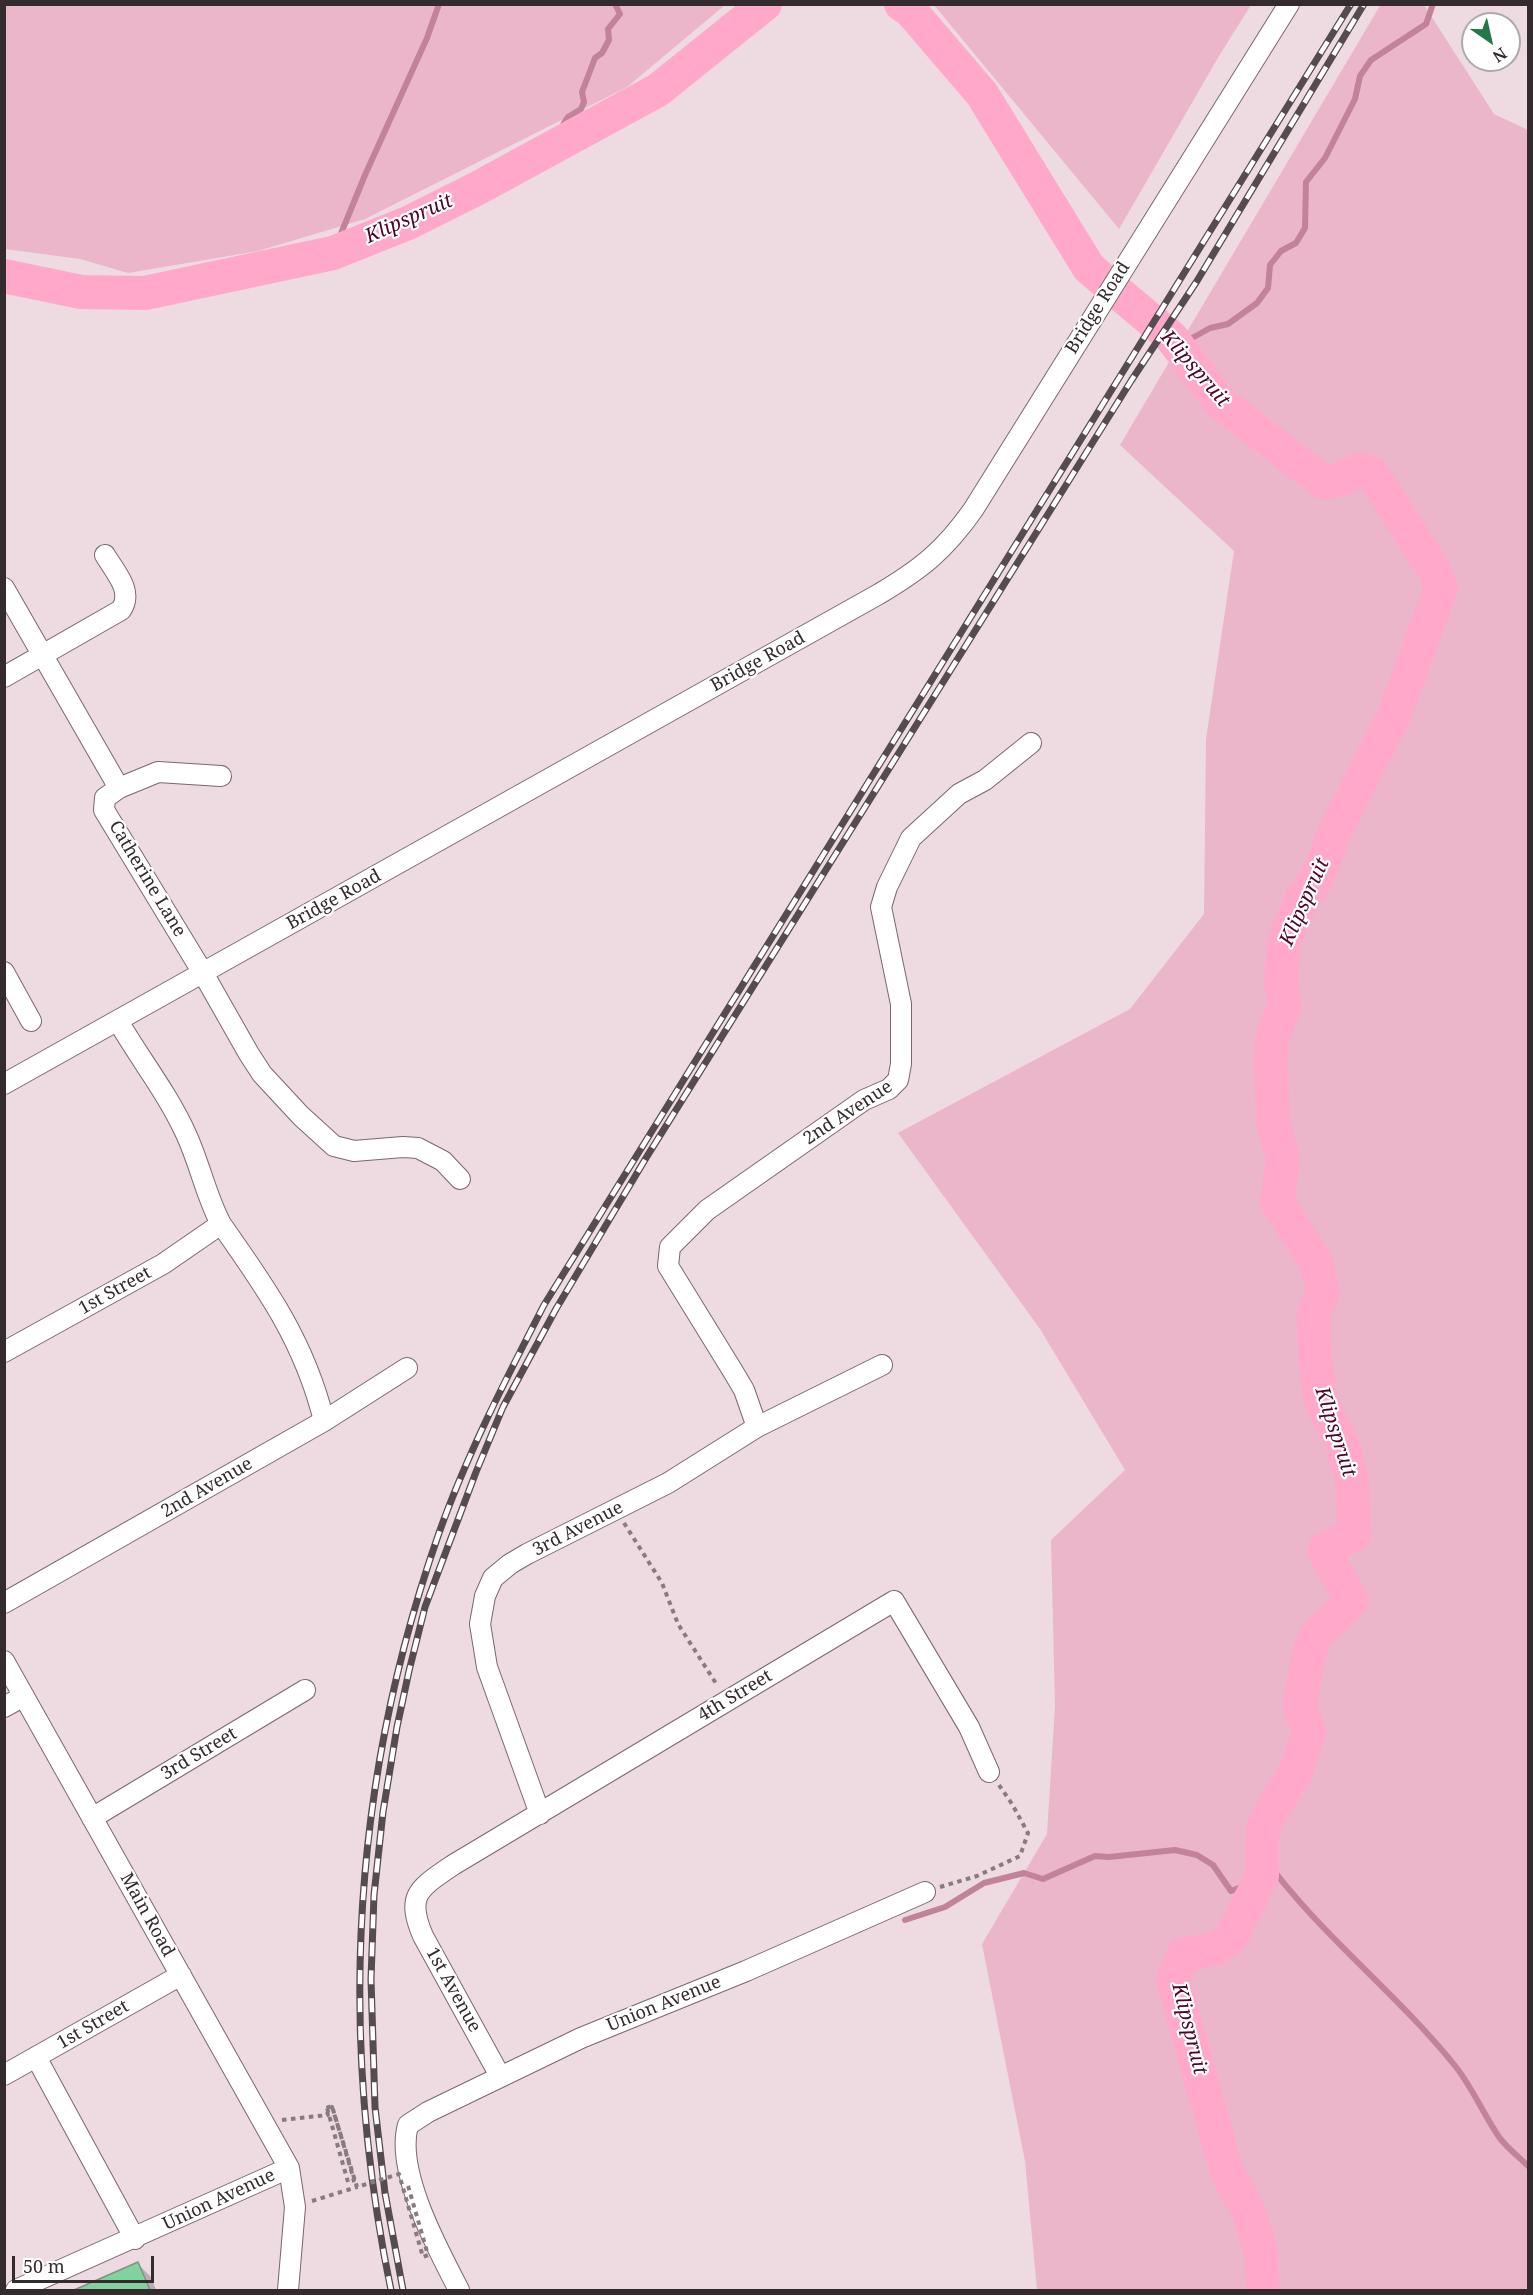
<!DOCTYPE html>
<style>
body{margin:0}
#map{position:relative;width:1533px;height:2295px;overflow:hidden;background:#eedae1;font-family:"Noto Serif",serif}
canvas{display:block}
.frame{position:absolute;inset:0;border:6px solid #332b2e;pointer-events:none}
.north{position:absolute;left:1461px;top:12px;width:60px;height:60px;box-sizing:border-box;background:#fff;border:2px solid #adaaab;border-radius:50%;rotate:146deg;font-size:16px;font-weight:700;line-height:24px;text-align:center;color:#332b2e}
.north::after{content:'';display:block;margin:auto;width:21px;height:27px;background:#247749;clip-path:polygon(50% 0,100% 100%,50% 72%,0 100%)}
.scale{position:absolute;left:12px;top:2256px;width:142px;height:27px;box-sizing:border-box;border:3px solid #332b2e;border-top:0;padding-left:8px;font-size:18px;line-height:21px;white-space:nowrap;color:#332b2e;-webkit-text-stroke:4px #fff;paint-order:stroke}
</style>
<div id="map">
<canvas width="1533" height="2295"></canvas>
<div class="frame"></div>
<div class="north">N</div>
<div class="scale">50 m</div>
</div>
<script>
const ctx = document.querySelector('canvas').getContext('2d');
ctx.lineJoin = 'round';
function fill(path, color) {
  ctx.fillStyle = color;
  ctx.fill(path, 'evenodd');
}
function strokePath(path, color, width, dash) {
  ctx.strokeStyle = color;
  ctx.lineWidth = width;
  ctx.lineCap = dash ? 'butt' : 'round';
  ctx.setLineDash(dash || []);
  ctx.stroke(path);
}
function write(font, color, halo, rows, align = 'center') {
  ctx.font = font + ' "Noto Serif",serif';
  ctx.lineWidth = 4.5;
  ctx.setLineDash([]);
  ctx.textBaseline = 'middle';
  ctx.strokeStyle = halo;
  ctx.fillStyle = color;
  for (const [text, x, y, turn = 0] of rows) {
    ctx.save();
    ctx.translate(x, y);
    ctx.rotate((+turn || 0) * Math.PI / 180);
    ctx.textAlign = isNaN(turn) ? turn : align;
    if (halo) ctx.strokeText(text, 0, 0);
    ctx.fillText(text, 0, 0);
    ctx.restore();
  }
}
fill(new Path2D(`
 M5,4H725V5L627,87L365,219L258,251L128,273L80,259L5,249Z
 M1381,4L1424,5L1494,114L1528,130V2290H1037L1025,2161L982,1944L1047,1834L1055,1706L1051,1540L1125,1470L1040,1329L898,1133L1130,1009L1204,914L1206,739L1234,551L1120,445Z
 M934,5H1251L1219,56L1119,229Z`), '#ebb6c9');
fill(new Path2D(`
 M138,2264L151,2277L156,2290H78Z`), '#0003');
strokePath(new Path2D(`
 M552,148L564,123L568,117L581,109L584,102L582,92L595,58L602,53L609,40L608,29L620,14L615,4
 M333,253L365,175L427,38L439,4
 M1178,346L1210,328L1228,324L1257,303L1268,288L1270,265L1281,251L1296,243L1305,228L1306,182L1325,158L1355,99L1360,76L1371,60L1426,24L1433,4
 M1262,1855C1318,1933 1396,1992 1456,2067C1473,2089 1484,2115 1499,2137C1507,2148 1519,2157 1528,2166
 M905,1920L945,1907L984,1883L1024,1873L1043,1879L1095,1856L1109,1857L1175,1850L1197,1855L1213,1865L1231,1891L1260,1880`), '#c2829a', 6);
strokePath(new Path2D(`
 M901,4L910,10L982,94L1089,268L1171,337L1220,402L1323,482L1339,480L1357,470L1371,472L1433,568L1441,588L1394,716L1334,834L1316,880L1302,898L1284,941L1281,983L1285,1006L1272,1037L1271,1066L1273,1122L1283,1161L1277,1202L1316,1262L1323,1292L1314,1314L1315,1356L1321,1402L1344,1447L1352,1481L1354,1534L1324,1550L1352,1601L1317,1634L1308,1655L1300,1707L1309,1732L1296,1771L1267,1819L1262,1831V1876L1231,1938L1214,1949L1183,1955L1173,1980L1227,2172L1250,2214L1260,2249L1263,2290
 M4,276L81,292L145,293L333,253L408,223L478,188L658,90L765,4`), '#ffa8c9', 34);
const building = new Path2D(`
 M138,2262L150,2290H74Z`);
fill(building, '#81d29e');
strokePath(building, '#819186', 1.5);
const minor = new Path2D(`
 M4,588L119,788
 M4,677L121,610C134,591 115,572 105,555
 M221,776L158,772L119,788L105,798L104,810L203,973L249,1054L262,1074L301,1116L334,1146L354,1151L403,1147L418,1148L443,1161L460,1179
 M4,972L31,1021
 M118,1021C140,1059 168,1094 186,1134C200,1164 206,1196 221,1224C267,1289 305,1343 324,1421
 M4,1084L879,594C921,569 944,551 973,510L1289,4
 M4,1352L163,1264L221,1224
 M757,1427L744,1390L734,1373L668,1266L670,1247L707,1210L864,1100L889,1089L898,1080L901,1064V1004L881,907L887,887L911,838L959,794L985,780L1031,743
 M4,1603L324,1421L407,1368
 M4,1661L289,2168L295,2207L288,2290
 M4,1707L24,1696
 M540,1814L487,1667L480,1624L485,1596L493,1578L510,1564L527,1554L668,1483L757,1427L882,1365
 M92,1818L305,1690
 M36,2057L135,2239
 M4,2075L181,1975
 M500,2076L423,1936C405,1894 420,1888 453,1865L894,1601L969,1727L989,1772
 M16,2290L289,2168
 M459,2290C438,2249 395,2172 408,2125L428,2112L581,2038L746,1971L925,1892`);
strokePath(minor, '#7a686e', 22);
strokePath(new Path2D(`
 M624,1523L662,1583L678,1624L717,1685
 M940,1887L977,1876L1020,1856L1028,1833L1012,1804L999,1785
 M282,2120L328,2115L326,2108L332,2106L354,2180L348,2182
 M312,2201L357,2187`), '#887b80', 4, [4.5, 4.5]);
strokePath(minor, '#fff', 20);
const rail = new Path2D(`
 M391,2290C338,2034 352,1780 439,1533C467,1454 506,1379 544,1305L1351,4
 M403,2290L385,2193L375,2107L371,1979L374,1895L383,1812L397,1727L409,1671L425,1607L476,1472L503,1407L556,1309L646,1158L1131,381L1197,281L1364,4`);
strokePath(rail, '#564b4f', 7);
strokePath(rail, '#fff', 4.5, [14]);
strokePath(new Path2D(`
 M348,2182L327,2108L332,2107L357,2187L399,2174L423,2257L428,2255L407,2182`), '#887b80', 4, [4.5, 4.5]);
write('18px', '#332b2e', '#fff', [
 ["Bridge Road",1098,308,-58],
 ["Bridge Road",758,662,-29],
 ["Catherine Lane",147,879,59],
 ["Bridge Road",334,900,-29],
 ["2nd Avenue",848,1113,-33],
 ["1st Street",115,1291,-29],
 ["2nd Avenue",207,1488,-30],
 ["3rd Avenue",578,1529,-27],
 ["4th Street",735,1696,-31],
 ["3rd Street",199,1754,-31],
 ["Main Road",147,1915,61],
 ["1st Avenue",453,1990,61],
 ["Union Avenue",664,2004,-22],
 ["1st Street",93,2025,-30],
 ["Union Avenue",219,2200,-25]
]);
write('italic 20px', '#4f042c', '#fff', [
 ["Klipspruit",409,219,-24],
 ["Klipspruit",1195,369,49],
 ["Klipspruit",1305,902,-66],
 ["Klipspruit",1335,1432,72],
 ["Klipspruit",1189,2029,76]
]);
</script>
